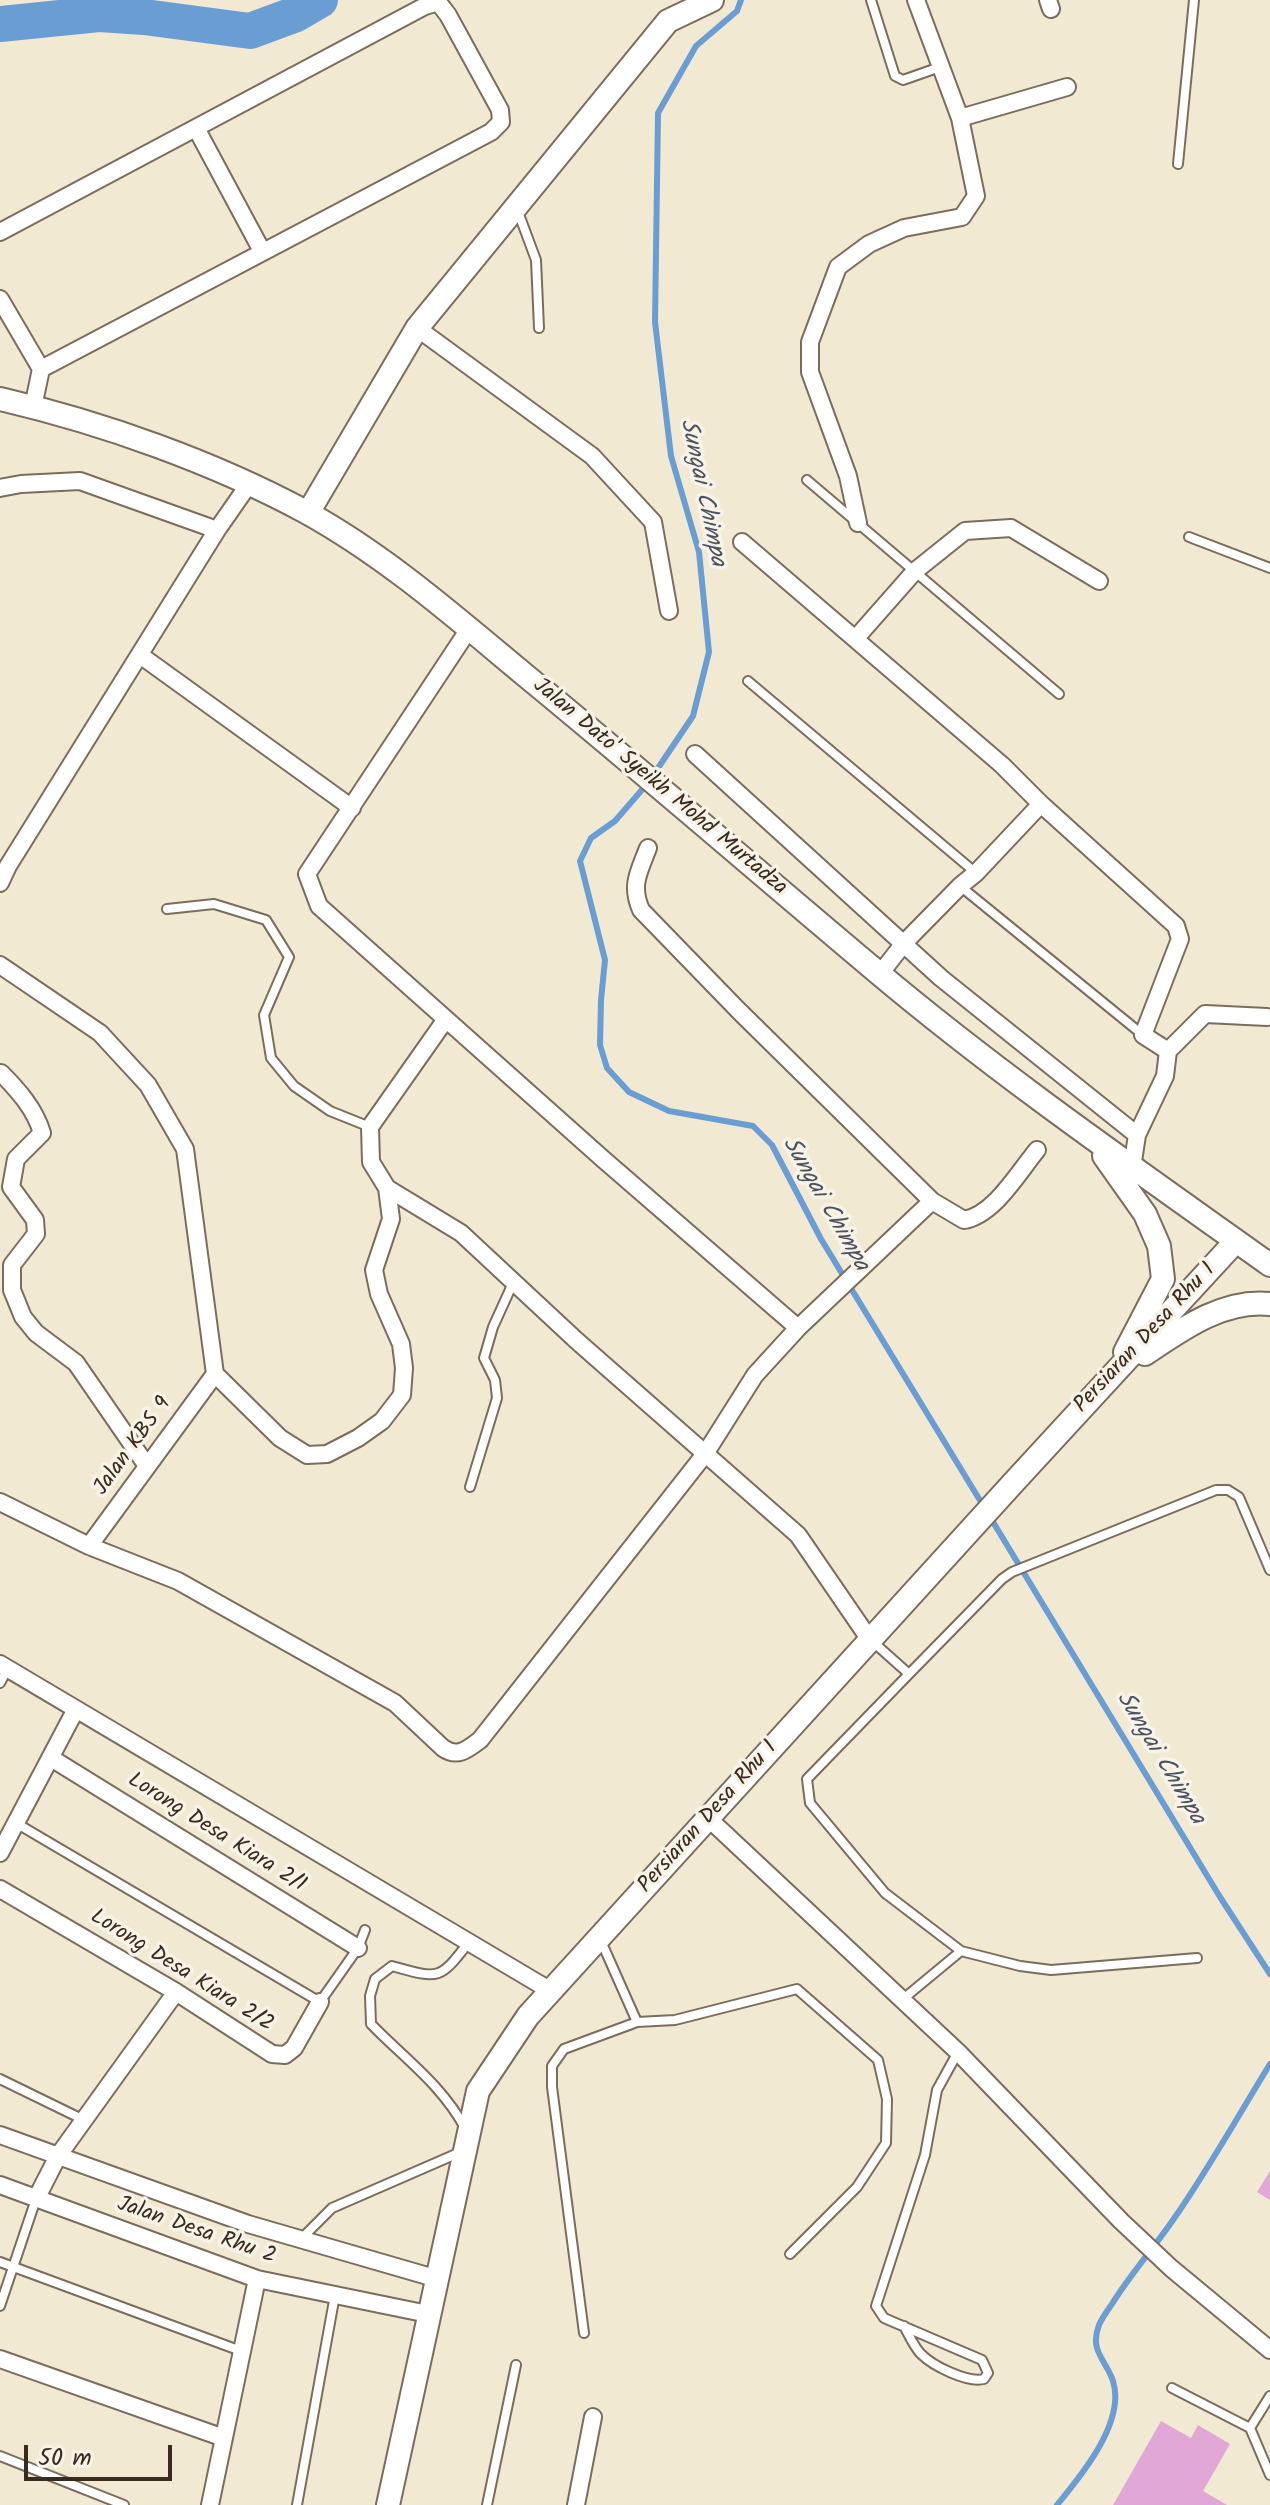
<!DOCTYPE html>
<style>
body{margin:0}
#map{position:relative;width:1270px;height:2505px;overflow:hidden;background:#f2e9d3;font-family:Kalam,sans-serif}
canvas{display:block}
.scale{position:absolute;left:24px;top:2445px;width:148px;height:36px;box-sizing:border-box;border:4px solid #3b2a1e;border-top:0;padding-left:10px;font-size:24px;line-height:28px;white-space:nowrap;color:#3b2a1e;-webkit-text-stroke:6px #f7f3e8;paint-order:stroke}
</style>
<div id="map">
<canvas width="1270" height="2505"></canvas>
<div class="scale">50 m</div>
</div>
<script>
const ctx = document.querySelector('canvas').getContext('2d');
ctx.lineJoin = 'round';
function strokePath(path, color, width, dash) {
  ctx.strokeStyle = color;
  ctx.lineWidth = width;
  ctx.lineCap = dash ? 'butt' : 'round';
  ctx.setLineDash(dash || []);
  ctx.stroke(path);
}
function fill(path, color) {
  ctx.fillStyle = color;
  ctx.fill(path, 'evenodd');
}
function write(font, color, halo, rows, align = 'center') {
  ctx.font = font + ' Kalam,sans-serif';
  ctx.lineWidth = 7;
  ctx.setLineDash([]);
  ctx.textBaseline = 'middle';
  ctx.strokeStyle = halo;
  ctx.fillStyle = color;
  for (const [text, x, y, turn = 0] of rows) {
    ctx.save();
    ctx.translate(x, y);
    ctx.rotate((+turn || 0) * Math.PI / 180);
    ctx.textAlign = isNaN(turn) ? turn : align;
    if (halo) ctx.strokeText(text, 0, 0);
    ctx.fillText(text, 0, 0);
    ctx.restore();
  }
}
strokePath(new Path2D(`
 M654,774L693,716L709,652L699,552L671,456L655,322L658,113L696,46L737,11L741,0
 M647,784L615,821L591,838L580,861L605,960L601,1000L600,1045L607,1068L629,1092L669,1111L753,1126L772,1145L821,1239L984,1507
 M990,1517L1220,1897L1270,1974
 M1057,2505C1081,2476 1126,2422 1113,2381C1106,2360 1089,2351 1099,2325C1102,2318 1107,2311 1112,2304C1130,2275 1153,2249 1173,2220C1208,2170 1238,2116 1270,2064`), '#6b9dd5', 6);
strokePath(new Path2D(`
 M0,24L99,14L144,17L250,31L296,14L320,0`), '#6b9dd5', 36);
fill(new Path2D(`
 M1270,2171V2200L1257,2192Z
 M1161,2421L1191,2438L1198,2425L1230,2444L1203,2491L1227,2505H1113Z`), '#e1a7d6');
const lane = new Path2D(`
 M871,0L895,76L903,80L940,67
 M1178,164L1194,0
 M517,209L536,260L539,328
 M807,480L1059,694
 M1189,537L1270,568
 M748,681L976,873
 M960,886L1143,1035
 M167,909L214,904L266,920L289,957L264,1015L271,1058L294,1086L330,1111L370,1127
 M470,1487L497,1398L495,1380L484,1358L493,1327L513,1283
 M872,1641L909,1674L1002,1579L1012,1572L1216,1490H1228L1239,1497L1270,1570
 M909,1674L807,1779L810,1803L885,1893L961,1951
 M0,1683L8,1668
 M16,1823L320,2002L358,1948L365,1930
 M903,1999L961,1951L1020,1966L1051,1970L1197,1958
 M637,2022L675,2020L797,1989L878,2060L887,2099L886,2143L857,2187L790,2254
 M0,2079L84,2120
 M465,2128C441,2084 405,2059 371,2024L370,1996L375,1979L392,1966C439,1979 439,1981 469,1942
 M301,2239L332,2208L463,2151
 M0,2262L241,2351
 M0,2306L36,2199
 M904,2326C909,2335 914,2347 921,2354C933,2366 967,2383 984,2379L988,2373L982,2360L884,2318L876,2306L925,2155L937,2090L958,2052
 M584,2333L552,2087V2066L564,2049L637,2022L601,1941
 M1172,2388L1250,2428
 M1270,2396L1250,2428L1270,2475
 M0,2456L124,2505
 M297,2505L335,2295
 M487,2505L516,2365`);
const street = new Path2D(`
 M1048,0L1051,9
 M960,118L1067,87
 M196,128L262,251
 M0,232L425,6L438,2L448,15L500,110L501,122L491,132L41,369L0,299
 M417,328L592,456L653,522L669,611
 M33,407L41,369
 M0,488L21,484L80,481L217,530
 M858,523L848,476L810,372V342L838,267L869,244L904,228L962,217L976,196L960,118L916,0
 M742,542L1002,765L1041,804L1176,926L1180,939L1143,1035L1168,1051L1165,1076L1137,1135L1132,1168
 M469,629L307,874L319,906L603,1159L798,1328
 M856,638L915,571L965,531L1011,528L1099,581
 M140,655L352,808
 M695,754L941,978L1137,1135
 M648,848C639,872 630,885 641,910L739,1011L932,1201L964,1220C994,1215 1018,1173 1037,1150
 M0,883L8,866L217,530L249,484
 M0,965L100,1033L148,1085L185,1149L215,1374L280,1438L307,1455L327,1454L358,1438L382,1421L402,1395L404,1368L401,1344L379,1294L374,1270L391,1219L387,1188
 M880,974L904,943L960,886L976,873L1041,804
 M446,1019L370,1127L371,1162L387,1188L461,1233L577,1341L798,1535L870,1640
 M1168,1051L1205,1014L1267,1017
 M1,1073C18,1090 35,1109 42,1133L16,1159L11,1187L35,1220L36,1234L12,1265V1290L23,1317L36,1333L76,1363L147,1466
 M0,1502L89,1546L178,1581L395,1703L443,1748C457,1758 467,1750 480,1740L705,1454L755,1375L798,1328L932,1201
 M89,1546L215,1374
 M0,1664L551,1991
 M51,1758L358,1948
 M708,1818L958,2052L1121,2221L1171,2268L1270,2350
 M0,1853L76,1709
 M0,1889L176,1992L272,2054L285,2055L294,2048L320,2002
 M0,2135L248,2224L438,2279
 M0,2185L257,2279L428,2314
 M36,2199L58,2156L176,1992
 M0,2359L224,2438
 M210,2505L257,2279
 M576,2505L593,2417`);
const secondary = new Path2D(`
 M0,399C103,423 213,462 306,512C391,559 463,624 537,685C651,779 763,876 876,971C1002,1077 1137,1170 1270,1265
 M308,513L417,328L668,21L712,0
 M1104,1156L1145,1214L1159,1246L1163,1279L1125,1352
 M1145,1354C1182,1329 1223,1299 1270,1304
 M388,2505L478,2091L528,2016L1014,1482L1236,1241`);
strokePath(lane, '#7b6d5d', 12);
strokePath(street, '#7b6d5d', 20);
strokePath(secondary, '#7b6d5d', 26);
strokePath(lane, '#fff', 8);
strokePath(street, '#fff', 16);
strokePath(secondary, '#fff', 22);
write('22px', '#3b2a1e', '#f7f3e8', [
 ["Jalan Dato' Syeikh Mohd Murtadza",659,788,40],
 ["Persiaran Desa Rhu 1",1146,1339,-47],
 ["Jalan KBS 9",134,1447,-54],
 ["Persiaran Desa Rhu 1",709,1818,-48],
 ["Lorong Desa Kiara 2/1",216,1834,32],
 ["Lorong Desa Kiara 2/2",181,1972,32],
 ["Jalan Desa Rhu 2",196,2232,19]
]);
write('italic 24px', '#4c525e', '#f7f3e8', [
 ["Sungai Chimpa",701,493,78],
 ["Sungai Chimpa",824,1205,60],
 ["Sungai Chimpa",1159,1759,59]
]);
</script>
